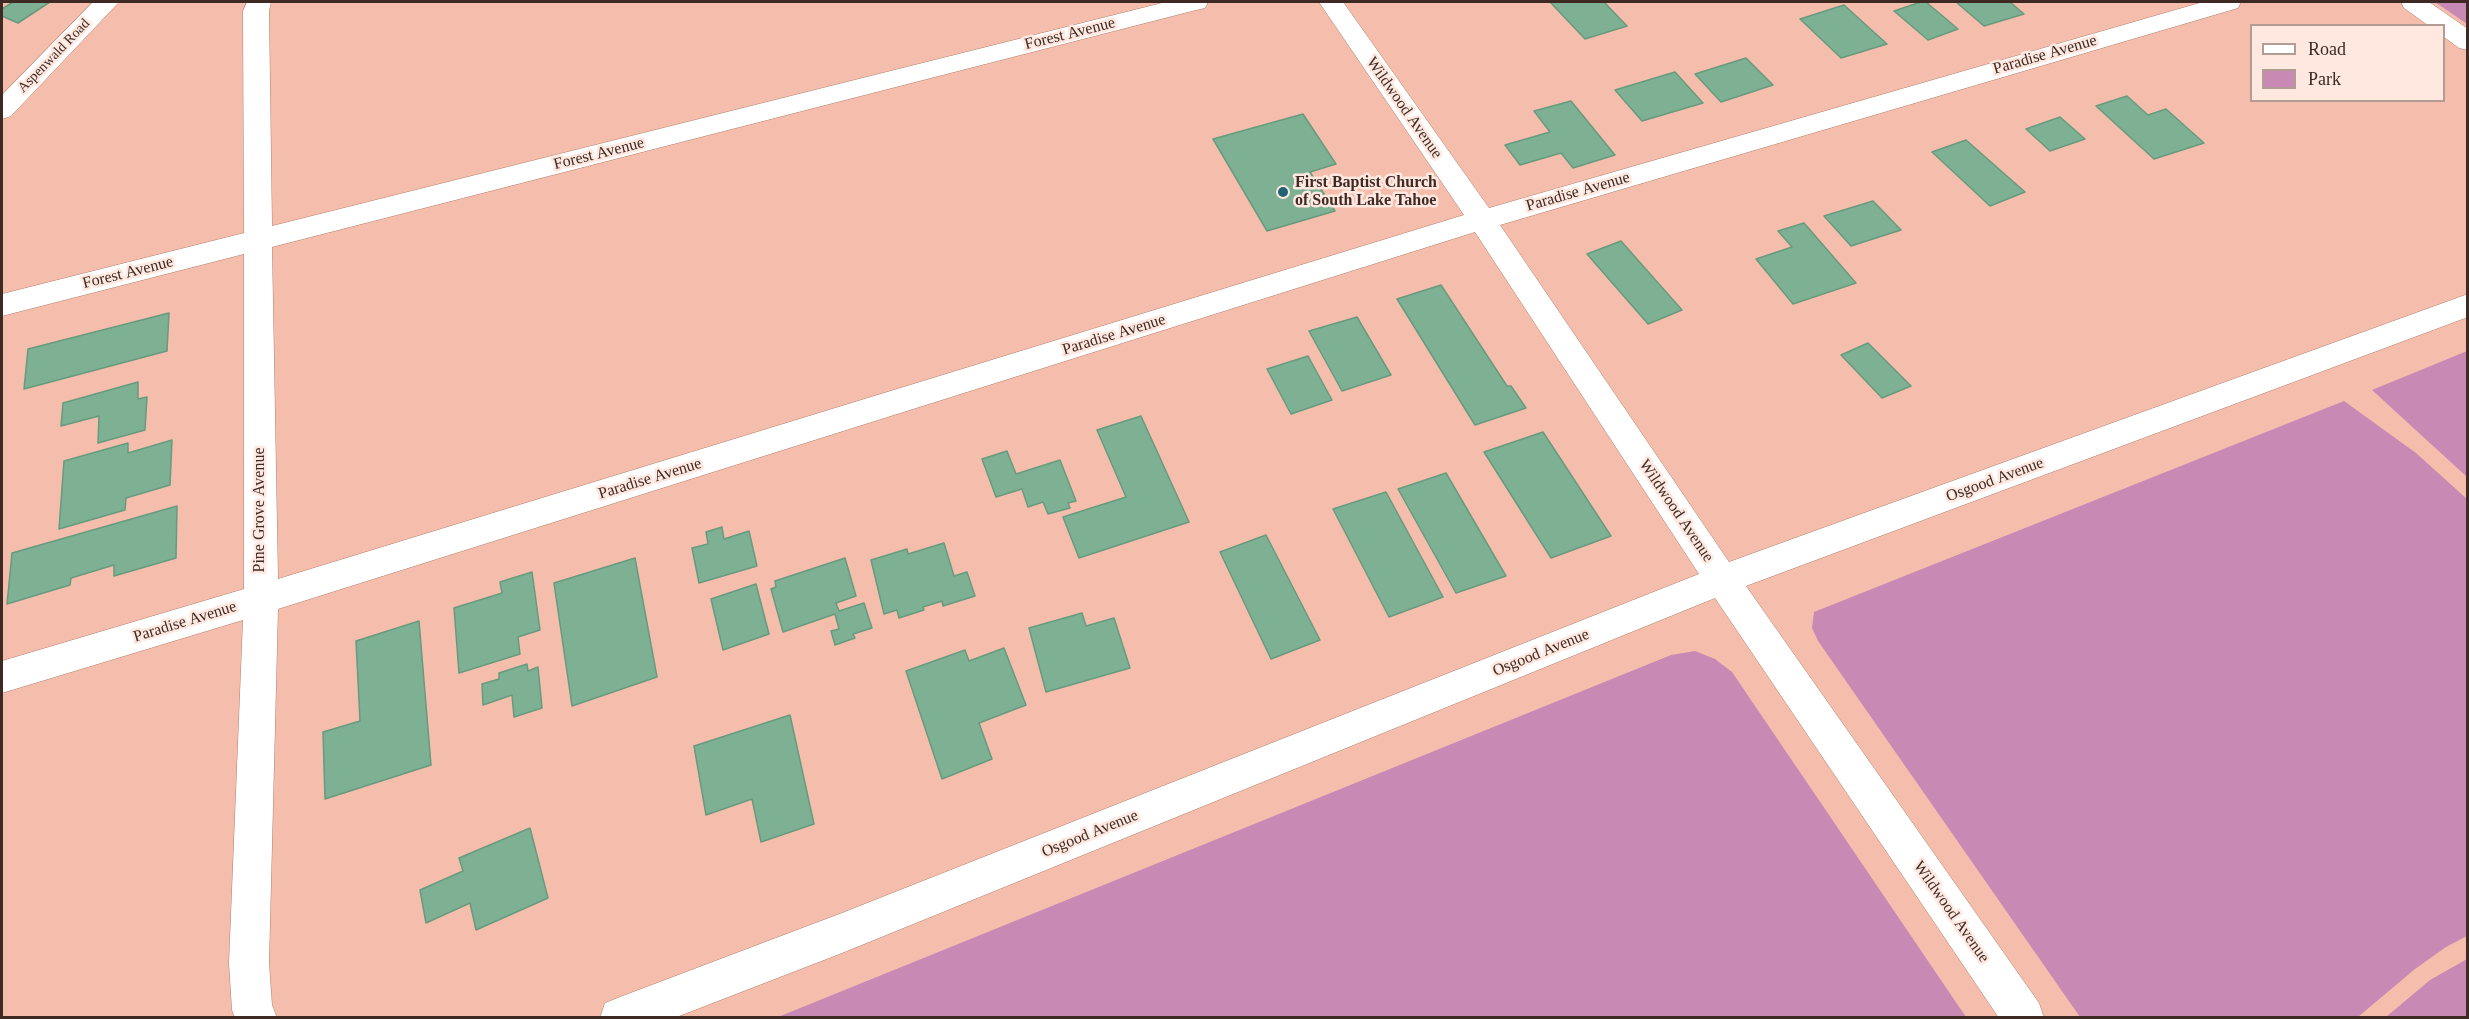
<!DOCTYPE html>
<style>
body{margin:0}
#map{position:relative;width:2469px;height:1019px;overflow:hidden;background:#f5beac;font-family:"Times New Roman",serif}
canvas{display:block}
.frame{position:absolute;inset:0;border:3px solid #3f2a23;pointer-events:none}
.legend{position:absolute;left:2250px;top:24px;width:195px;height:78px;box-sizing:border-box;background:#ffe8e0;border:2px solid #b29c94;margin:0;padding:8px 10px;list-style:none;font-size:18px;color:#3f2a23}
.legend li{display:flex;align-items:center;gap:12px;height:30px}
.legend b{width:30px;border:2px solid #b29c94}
</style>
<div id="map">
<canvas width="2469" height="1019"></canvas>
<div class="frame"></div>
<ul class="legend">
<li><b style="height:8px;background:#fff"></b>Road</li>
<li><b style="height:16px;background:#c88ab5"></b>Park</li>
</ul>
</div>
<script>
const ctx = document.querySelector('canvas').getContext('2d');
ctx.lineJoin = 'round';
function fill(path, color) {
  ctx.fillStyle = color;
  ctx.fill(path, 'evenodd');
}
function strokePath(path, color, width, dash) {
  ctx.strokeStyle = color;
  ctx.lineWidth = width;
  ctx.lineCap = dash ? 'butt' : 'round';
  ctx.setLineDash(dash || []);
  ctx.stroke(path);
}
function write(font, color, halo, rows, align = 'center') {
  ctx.font = font + ' "Times New Roman",serif';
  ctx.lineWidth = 5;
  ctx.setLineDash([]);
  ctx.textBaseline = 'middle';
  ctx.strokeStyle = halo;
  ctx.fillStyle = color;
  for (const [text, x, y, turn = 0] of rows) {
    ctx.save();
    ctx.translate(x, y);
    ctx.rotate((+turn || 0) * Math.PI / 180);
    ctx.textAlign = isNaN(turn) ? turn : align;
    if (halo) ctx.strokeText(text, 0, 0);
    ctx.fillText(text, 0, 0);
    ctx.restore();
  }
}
fill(new Path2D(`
 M2435,2H2467V24Z
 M2467,351V477L2372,390Z
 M2344,401L2416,453L2467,499V936L2446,947L2415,969L2358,1017H2080L1818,641L1812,628L1814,612Z
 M1695,651L1715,659L1732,672L1966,1017H778L1671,655Z
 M2467,959V1017H2386L2430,980Z`), '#c88ab5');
const building = new Path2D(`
 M13,2H50L18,23L2,16V9Z
 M1550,2H1604L1627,26L1585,39Z
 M1921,2H1926L1958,29L1928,40L1894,11Z
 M1956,2H2010L2024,14L1984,26Z
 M1844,5L1887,44L1841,58L1800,19Z
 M1746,58L1773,85L1721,102L1695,74Z
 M1675,72L1703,103L1642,121L1615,90Z
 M2127,96L2148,115L2166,109L2204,143L2154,159L2096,106Z
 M1571,101L1615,155L1573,168L1561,153L1520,165L1505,145L1550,132L1534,111Z
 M1303,114L1336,164L1310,172L1335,211L1267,231L1213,139Z
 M2060,117L2085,139L2050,151L2026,129Z
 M1966,140L2025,192L1990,206L1932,152Z
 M1873,201L1901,230L1851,246L1824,216Z
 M1804,223L1856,283L1793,304L1756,259L1792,247L1778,231Z
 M1621,241L1682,310L1648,324L1587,254Z
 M1441,285L1507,386H1511L1526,408L1475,425L1397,299Z
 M169,313L167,351L24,389L28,349Z
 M1357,317L1391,375L1342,391L1309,331Z
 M1868,343L1911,386L1882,398L1841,355Z
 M1308,356L1332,400L1291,414L1267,369Z
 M138,382V399L147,397L145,430L98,443L99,416L61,426L63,403Z
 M1141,416L1189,522L1079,558L1063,517L1126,497L1097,430Z
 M1543,432L1611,536L1551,558L1484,452Z
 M172,440L170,485L126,498L125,510L59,529L64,461L128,443V453Z
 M1007,451L1016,474L1060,460L1076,501L1068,503L1070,508L1048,514L1043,502L1028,507L1022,489L996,497L982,459Z
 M1446,473L1506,576L1456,593L1398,489Z
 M1386,492L1443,597L1389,617L1333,509Z
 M177,506L176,558L114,576V565L71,578L70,585L7,604L12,553Z
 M722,527L724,539L749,531L757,566L699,583L692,548L708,544L706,532Z
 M1266,535L1320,640L1271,659L1220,552Z
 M944,543L954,576L967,572L975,596L943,606L942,601L923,607L924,610L899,618L897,610L884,614L871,560L907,549L908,554Z
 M635,558L657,677L572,706L554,583Z
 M845,558L856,596L836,603L839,611L864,603L872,628L853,634L855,638L835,645L831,631L839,629L835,614L783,632L771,589L776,587L775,581Z
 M532,572L540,630L518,637L520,654L459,673L454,608L502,593L500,582Z
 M756,584L769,634L723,650L711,599Z
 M1082,613L1086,626L1114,618L1130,668L1046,692L1029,628Z
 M419,621L431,765L325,799L323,732L360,721L356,641Z
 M1004,648L1026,705L979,723L992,759L942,779L906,671L965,650L969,661Z
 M527,664L528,671L538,667L542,708L514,717L512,695L483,705L482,684L499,679V673Z
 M790,715L814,824L761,842L752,799L706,815L694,746Z
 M530,828L548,898L476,930L470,903L426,923L420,890L463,871L459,858Z`);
fill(building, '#7eb094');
strokePath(building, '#689a7e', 1.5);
const street = new Path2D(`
 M93,2H119L11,116L2,119V95Z
 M247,2H271L269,11L272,226L1166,2H1208L1205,8L1196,10L272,247L278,579L1464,215L1319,2H1343L1489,208L2203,2H2241L2238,8L1500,225L1729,562L2468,294V317L1746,586L2039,1003L2044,1018H1999L1715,598L842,953L674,1018H600L605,1003L620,997L842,913L1699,574L1475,232L278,609L269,963L272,1005L277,1018H235L232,1010L229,963L243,620L2,693V661L244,589V254L2,316V294L244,233L243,11Z
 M2401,2H2429L2468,29V50L2459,48L2444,37V26H2429L2404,8Z`);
strokePath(street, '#b17e6d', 1);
fill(street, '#fff');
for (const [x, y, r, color] of [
 [1283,192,6,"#1f6375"]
]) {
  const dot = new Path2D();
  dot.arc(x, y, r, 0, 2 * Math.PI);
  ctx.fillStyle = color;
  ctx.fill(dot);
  strokePath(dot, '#ffe8e0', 2);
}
write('14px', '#3f2a23', '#ffe8e0', [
 ["Aspenwald Road",54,56,-46]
]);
write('16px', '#3f2a23', '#ffe8e0', [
 ["Forest Avenue",1070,34,-14],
 ["Paradise Avenue",2045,55,-16],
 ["Wildwood Avenue",1404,108,55],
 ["Forest Avenue",599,154,-14],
 ["Paradise Avenue",1578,192,-16],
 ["Forest Avenue",128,273,-14],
 ["Paradise Avenue",1114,335,-17],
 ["Paradise Avenue",650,479,-17],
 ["Osgood Avenue",1995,480,-20],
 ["Pine Grove Avenue",260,510,-90],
 ["Wildwood Avenue",1676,511,56],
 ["Paradise Avenue",185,622,-17],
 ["Osgood Avenue",1541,653,-22],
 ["Osgood Avenue",1090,834,-22],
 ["Wildwood Avenue",1951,912,55]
]);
write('bold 16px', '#3f2a23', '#ffe8e0', [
 ["First Baptist Church",1295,183],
 ["of South Lake Tahoe",1295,201]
], 'left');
</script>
